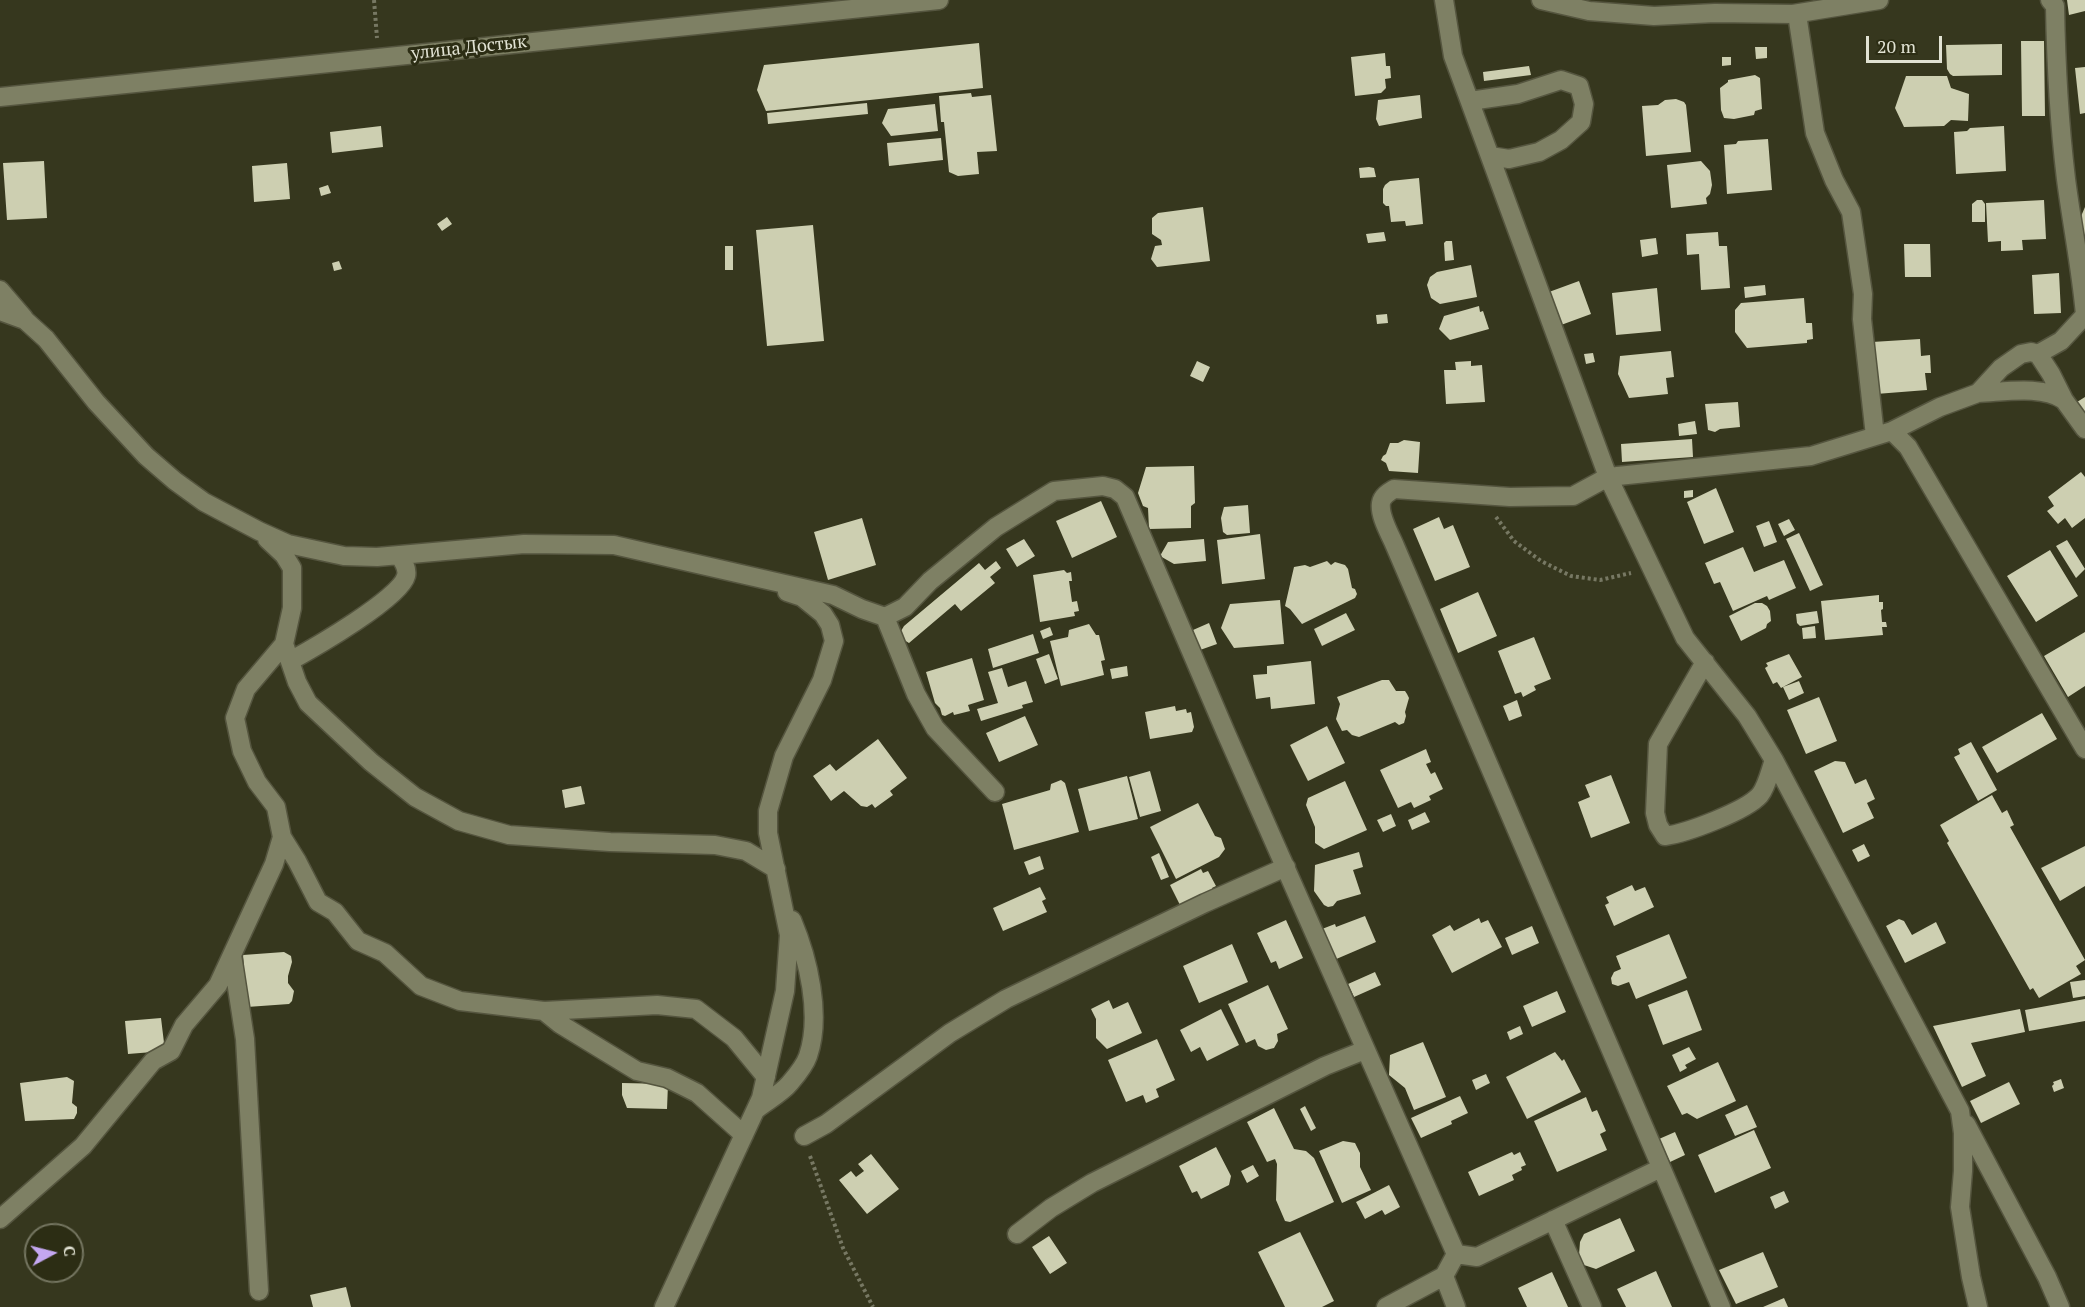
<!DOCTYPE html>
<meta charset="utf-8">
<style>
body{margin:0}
#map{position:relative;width:2085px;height:1307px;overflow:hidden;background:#36371e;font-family:"PT Serif",serif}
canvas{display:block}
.north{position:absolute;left:24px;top:1223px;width:60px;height:60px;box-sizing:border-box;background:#2c2d14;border:2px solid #747560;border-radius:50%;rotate:83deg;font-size:16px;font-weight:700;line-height:24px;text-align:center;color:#e1e2d3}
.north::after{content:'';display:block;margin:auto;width:21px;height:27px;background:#c4a7f1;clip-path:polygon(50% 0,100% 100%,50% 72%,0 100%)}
.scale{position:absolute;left:1866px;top:36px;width:76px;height:27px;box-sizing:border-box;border:3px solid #e1e2d3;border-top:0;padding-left:8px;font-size:18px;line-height:21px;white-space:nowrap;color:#e1e2d3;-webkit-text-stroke:4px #2c2d14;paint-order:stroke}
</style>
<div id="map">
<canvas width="2085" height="1307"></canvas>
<div class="north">С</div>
<div class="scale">20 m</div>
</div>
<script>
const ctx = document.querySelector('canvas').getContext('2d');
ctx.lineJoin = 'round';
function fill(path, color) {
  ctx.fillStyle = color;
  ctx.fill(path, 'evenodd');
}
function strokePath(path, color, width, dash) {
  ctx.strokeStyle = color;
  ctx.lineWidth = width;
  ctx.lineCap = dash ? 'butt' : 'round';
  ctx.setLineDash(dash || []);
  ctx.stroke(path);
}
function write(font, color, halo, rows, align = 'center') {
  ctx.font = font + ' "PT Serif",serif';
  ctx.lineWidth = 6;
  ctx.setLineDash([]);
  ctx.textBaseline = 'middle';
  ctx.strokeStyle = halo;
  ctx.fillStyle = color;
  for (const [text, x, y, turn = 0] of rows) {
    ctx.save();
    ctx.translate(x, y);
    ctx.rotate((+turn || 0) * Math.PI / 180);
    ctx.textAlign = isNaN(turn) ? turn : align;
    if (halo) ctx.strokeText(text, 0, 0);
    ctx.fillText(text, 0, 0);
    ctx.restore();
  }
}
fill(new Path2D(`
 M2067,0H2085V11L2069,15Z
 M2021,41H2044L2045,116H2022Z
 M979,43L983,88L766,111L757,90L764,65Z
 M2002,44V75L1953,76L1950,74L1947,69L1946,45Z
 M1755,47H1767V58L1756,59Z
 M1385,53L1386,66H1390L1391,78L1385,79L1386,88L1381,93L1355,96L1351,57Z
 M1722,57H1731V65L1722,66Z
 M1529,66L1531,75L1484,81L1483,72Z
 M2085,67V113L2080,114L2075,68Z
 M1755,75L1760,78L1762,109L1755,111L1754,115L1734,119L1724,118L1721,110L1720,88L1728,82V80Z
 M1906,76H1947L1951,88L1969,94L1968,121L1951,120L1944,126L1904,127L1895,108Z
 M971,93L972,97L991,95L997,151L977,152L979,174L958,176L949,172L944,122H941L939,96Z
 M1420,95L1422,118L1379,126L1376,119L1378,100Z
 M1676,99L1684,102L1686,105L1691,152L1646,156L1642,106L1658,105L1665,100Z
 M867,103L868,114L768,124L767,113Z
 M935,104L938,131L891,136L882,123L888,109Z
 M381,126L383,147L332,153L330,132Z
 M2004,126L2006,171L1956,174L1954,132L1967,131L1970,128Z
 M941,138L943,160L889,166L887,143Z
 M1768,139L1772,190L1727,194L1724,145L1736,144L1738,141Z
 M44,161L47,218L7,220L3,163Z
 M1701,161L1710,171L1712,185L1710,194L1706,198L1707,204L1671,208L1667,165Z
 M287,163L290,199L254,202L252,166Z
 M1369,167L1374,168L1376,177L1360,178L1359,168Z
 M1419,178L1423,224L1406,226L1405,221L1391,222L1389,206H1386L1383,203V189L1385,185L1390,181Z
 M328,185L331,193L321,196L319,188Z
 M1977,200H1982L1985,204V222H1972V204Z
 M2044,200L2046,239L2022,240L2023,250L2001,251V241L1988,242L1986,203Z
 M1203,207L1210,261L1157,267L1151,259L1155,246L1162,245L1161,240L1152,234V218L1158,213Z
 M2085,207V245L2079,236L2076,228Z
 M447,217L452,224L442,231L437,224Z
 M813,225L824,341L767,346L756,230Z
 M1384,232L1386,241L1368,243L1366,234Z
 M1718,232L1719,246H1727L1730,288L1701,290L1699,254L1687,255L1686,234Z
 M1656,238L1658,254L1642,257L1640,240Z
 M1446,241H1452L1454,260L1445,261L1444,243Z
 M1904,244H1930L1931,277H1905Z
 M725,246H733V270H725Z
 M339,261L342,269L334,271L332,263Z
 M1471,265L1477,297L1440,304L1431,298L1427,285L1430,277L1437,272Z
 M2059,273L2061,313L2034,314L2032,275Z
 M1579,281L1591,314L1561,325L1549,292Z
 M1765,285L1766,295L1745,298L1744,287Z
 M1657,288L1661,331L1616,335L1612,293Z
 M1804,298L1806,323H1812L1813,339L1807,340V343L1747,348L1735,332V310L1741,303Z
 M1479,306L1480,312L1483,311L1489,329L1450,340L1439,329L1444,316Z
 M1387,314L1388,323L1377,324L1376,315Z
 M1920,339L1921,356L1930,355L1931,373H1925L1927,390L1876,394L1872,342Z
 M1671,351L1674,377L1666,378L1668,394L1629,398L1618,374L1620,356Z
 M1593,353L1595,362L1586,364L1584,354Z
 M1197,361L1210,367L1203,382L1190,376Z
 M1471,361V366L1482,365L1485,402L1446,404L1444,370H1456L1455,362Z
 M2085,397V413L2077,402Z
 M1738,402L1740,427L1720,429L1715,432L1708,430L1705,404Z
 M1695,421L1697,434L1679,436L1678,424Z
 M1692,439L1693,457L1622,462L1621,444Z
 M1404,440L1420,442L1418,473L1389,471L1386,463L1381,460L1383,456L1386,454L1390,443H1398Z
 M1194,466L1195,503L1191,506V528L1149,529L1148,508L1143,506L1138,493L1146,467Z
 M2081,472L2085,477V518L2072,528L2065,518L2058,524L2047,511L2054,506L2048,497Z
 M1716,488L1734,532L1704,544L1687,502Z
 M1693,490V497L1684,498V491Z
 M1101,501L1117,537L1072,558L1056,521Z
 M1248,505L1250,533L1227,535L1223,532L1221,518L1224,507Z
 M1439,517L1444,529L1453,525L1470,567L1435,581L1413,529Z
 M862,518L876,565L828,580L814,532Z
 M1789,519L1795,530L1784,536L1778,524Z
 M1769,521L1777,542L1764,547L1756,526Z
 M1799,533L1823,585L1810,591L1786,539Z
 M1260,534L1265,579L1222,584L1217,540Z
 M1024,539L1035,556L1017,567L1006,549Z
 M1204,539L1206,561L1174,564L1160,556L1168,542Z
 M2067,540L2085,569L2076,578L2056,546Z
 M1743,547L1754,572L1784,560L1796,588L1769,600L1767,596L1733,611L1720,582L1714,584L1705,563Z
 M2050,550L2078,596L2036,622L2007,576Z
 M996,561L1001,568L990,577L995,583L961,611L955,604L909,643L904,640L901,631L904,626L979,563L985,570Z
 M1327,561L1331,565L1335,562L1345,565L1348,569L1352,588L1355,589L1357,594L1355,598L1302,624L1290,609L1285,606L1294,567L1305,565L1310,567Z
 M1064,570L1067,573L1071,572L1072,581H1069L1072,602L1077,601L1079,611L1074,612L1075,616L1040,622L1033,575Z
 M1478,592L1497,636L1458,653L1440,609Z
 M1879,595V602H1883V609L1881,610L1882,622H1886L1887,627H1882L1883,635L1825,640L1821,601Z
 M1280,600L1284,644L1234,648L1221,628L1230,604Z
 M1755,603H1762L1767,606L1770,611L1771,621L1767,624L1766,628L1741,641L1729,616Z
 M1817,611L1819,623L1800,626L1797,623L1796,614Z
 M1346,613L1355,630L1322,646L1314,629Z
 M1209,623L1217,644L1200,650L1193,630Z
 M1089,624L1096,635H1099L1105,660L1101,661L1104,675L1061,686L1050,641L1068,637L1069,630Z
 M1815,626L1816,638L1803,639L1802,628Z
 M1050,627L1053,635L1043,639L1040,631Z
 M2085,632V686L2068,697L2044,656Z
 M1033,634L1039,653L993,668L988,649Z
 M1534,637L1551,679L1534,686L1536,690L1523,697L1521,692L1515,694L1498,651Z
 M1049,654L1058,679L1045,684L1036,659Z
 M1789,654L1802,677L1781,688L1777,682L1773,684L1765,668L1768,666L1766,663Z
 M972,658L984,700L968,705L970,711L954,715L953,712L945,716L942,715L940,708L935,703L926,672Z
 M1311,661L1315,704L1271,709L1270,697L1256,699L1253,675L1267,674V666Z
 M1127,666L1128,676L1112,679L1110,669Z
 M1002,668L1008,687L1026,681L1033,702L1022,705L1023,708L981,721L977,709L998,703L988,672Z
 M1382,680H1389L1396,691H1405L1407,694L1409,698L1405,712L1406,716L1404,723L1399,725L1395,722L1359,737L1352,735L1347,730L1342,731L1336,719L1340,704L1337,697Z
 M1799,681L1804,693L1789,700L1783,687Z
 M1819,697L1837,741L1806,754L1787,710Z
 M1517,700L1522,716L1509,721L1503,706Z
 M1175,706L1176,711L1186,709L1187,713L1191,712L1194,727L1192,732L1150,739L1145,712Z
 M2042,713L2057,739L1997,773L1982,747Z
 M1025,716L1038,745L999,762L986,733Z
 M1327,726L1345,763L1308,781L1290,745Z
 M878,739L907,778L890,791L893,795L875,808L872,804L867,807L861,806L844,791L831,801L813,776L830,764L836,771Z
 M1971,742L1997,790L1978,801L1954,757L1960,754L1958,749Z
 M1426,749L1431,762L1426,764L1431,774L1435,772L1443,789L1429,796L1431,800L1414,808L1411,802L1398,808L1380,770Z
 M1835,761L1845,762L1855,784L1866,779L1875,799L1867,803L1874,818L1843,833L1814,771Z
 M1150,771L1161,811L1140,817L1129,777Z
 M1611,775L1630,823L1591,838L1578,802L1590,797L1585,785Z
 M1127,776L1138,819L1089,831L1078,789Z
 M1061,780L1065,783L1079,832L1014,850L1002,804L1050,790L1051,784Z
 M1345,781L1367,830L1324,849L1315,843V827L1306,805L1308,798Z
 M581,786L585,804L565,808L562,790Z
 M1992,795L2002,813L2007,810L2014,825L2010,827L2085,960L2076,966L2081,974L2039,998L2033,988L2030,990L1947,843L1949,841L1940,825Z
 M1198,803L1215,836L1221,838L1225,849L1219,857L1176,879L1150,827Z
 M1425,812L1430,822L1412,830L1408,820Z
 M1391,814L1396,826L1383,832L1377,820Z
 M1864,844L1870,856L1858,862L1852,850Z
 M2085,846V886L2060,901L2041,868Z
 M1359,852L1363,867L1353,870L1361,894L1337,901L1333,906L1328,907L1324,905L1314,891L1315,865Z
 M1159,853L1169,877L1161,880L1151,857Z
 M1040,856L1044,869L1029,875L1024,862Z
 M1201,869L1203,873L1208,871L1216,886L1212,888L1214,893L1182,909L1170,885Z
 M1632,885L1635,891L1645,887L1654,907L1614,926L1605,905L1609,903L1606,897Z
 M1040,887L1046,899L1042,901L1047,912L1003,931L993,908Z
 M1365,916L1376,942L1334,960L1322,929L1335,924L1336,927Z
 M1479,918L1481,923L1488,920L1502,947L1452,973L1432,935L1450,925L1454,931Z
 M1899,919L1904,921L1912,935L1936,922L1946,943L1905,963L1886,926Z
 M1286,920L1303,958L1279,969L1276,961L1271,963L1257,933Z
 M1532,926L1539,943L1512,955L1505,938Z
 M1669,934L1687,978L1636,999L1629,982L1618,986L1612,984L1611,978L1614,972L1621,969L1616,956Z
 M1232,944L1248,982L1199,1003L1183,966Z
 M284,952L291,956L292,962L288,976V983L294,991L292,1001L289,1004L247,1007L243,955Z
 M1375,972L1381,985L1354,997L1348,984Z
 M2085,980V996L2073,998L2070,982Z
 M1268,985L1288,1029L1277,1034L1278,1041L1274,1048L1266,1050L1258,1046L1255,1039L1246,1043L1228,1004Z
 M1687,990L1702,1030L1663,1045L1648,1005Z
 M1557,991L1566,1012L1532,1027L1523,1006Z
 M2085,999V1021L2029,1031L2025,1010Z
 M1109,1000L1113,1009L1128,1002L1142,1033L1107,1049L1096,1038V1019L1091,1009Z
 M1221,1009L1239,1045L1207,1061L1200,1047L1191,1052L1180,1030Z
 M2020,1009L2025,1032L1971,1043L1986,1076L1962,1087L1933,1026Z
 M161,1018L165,1051L128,1054L125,1021Z
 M1520,1026L1523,1034L1510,1040L1507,1032Z
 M1157,1039L1175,1080L1156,1089L1159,1097L1146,1103L1143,1095L1126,1102L1108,1060Z
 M1423,1042L1446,1097L1414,1110L1405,1088L1389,1075L1390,1055Z
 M1689,1047L1696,1059L1685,1065L1687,1068L1680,1072L1672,1055Z
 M1555,1052L1562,1061L1564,1059L1581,1092L1527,1119L1506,1077Z
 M1718,1062L1736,1101L1697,1119L1687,1113L1682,1115L1667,1086Z
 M1486,1074L1490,1083L1476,1090L1472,1080Z
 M67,1077L74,1081L72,1103L77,1107V1113L74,1119L25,1121L20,1083Z
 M2061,1079L2064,1088L2054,1092L2052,1086L2054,1084L2053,1082Z
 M2009,1082L2020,1104L1981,1123L1970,1101Z
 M622,1083L668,1084L667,1109L627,1108L622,1095Z
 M1460,1096L1468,1113L1451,1121L1452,1124L1421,1138L1411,1118Z
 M1586,1097L1592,1112L1597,1110L1606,1131L1600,1134L1607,1150L1557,1172L1534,1121Z
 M1747,1105L1757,1127L1735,1136L1725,1115Z
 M1305,1106L1316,1128L1311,1131L1300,1109Z
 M1274,1108L1294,1149L1306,1151L1314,1158L1334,1202L1290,1222L1285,1221L1276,1200L1277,1164L1275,1159L1267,1162L1247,1122Z
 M1754,1130L1771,1168L1715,1193L1698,1155Z
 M1675,1132L1685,1155L1670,1162L1659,1139Z
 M1343,1141L1355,1143L1360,1153V1167L1371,1190L1342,1203L1319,1151Z
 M1216,1147L1231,1176L1229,1185L1201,1199L1197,1191L1192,1193L1179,1166Z
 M1512,1152L1514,1155L1520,1152L1526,1165L1521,1167L1522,1170L1512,1175L1514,1180L1479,1196L1468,1172Z
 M871,1154L899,1189L867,1214L839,1180L851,1171L856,1177L864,1171L858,1164Z
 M1253,1165L1259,1176L1247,1183L1241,1171Z
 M1389,1185L1400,1207L1385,1215L1382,1210L1365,1219L1356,1202Z
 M1784,1191L1789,1202L1775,1209L1770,1197Z
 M1620,1218L1635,1251L1596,1269L1584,1265L1579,1255L1580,1242L1584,1234Z
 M1300,1232L1334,1301L1322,1307H1285L1258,1252Z
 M1049,1236L1067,1263L1050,1274L1032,1247Z
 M1763,1252L1778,1287L1736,1304L1719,1270Z
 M1656,1271L1672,1307H1626L1617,1289Z
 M1552,1272L1568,1307H1527L1518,1288Z
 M346,1287L351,1307H313L310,1295Z
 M1784,1298L1788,1307H1763Z`), '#cdcfb1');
const minor = new Path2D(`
 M1444,0L1453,56L1608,477L1685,638L1747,716L1774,760L1960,1111L1963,1133V1171L1960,1207L1971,1277L1978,1307
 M1541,0L1589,11L1654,16L1715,13L1793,14L1879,0
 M1797,14L1815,133L1834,180L1851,212L1863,294L1862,319L1875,436
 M1470,101L1518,94L1561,80L1579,86L1584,104L1581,122L1561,140L1539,152L1509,159L1490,156
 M0,290L24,318
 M0,311L25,320L46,339L96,402L146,456L175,481L204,502L259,531L288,544L344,556L377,557L524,544L614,545L833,595L862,609L885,617L905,607L930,581L996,527L1054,491L1103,486L1115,489L1125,497L1226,733L1456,1254L1444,1276L1456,1307
 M2038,354L2051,374L2064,400L2085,429
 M1978,393C2005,392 2042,385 2064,400
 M1892,431L1908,447L2085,749
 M885,617L916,694L935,728L995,792
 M284,644L297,682L308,703L371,762L415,797L459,821L509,835L610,842L715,845L746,851L776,869
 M290,661C312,649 401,598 406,576C408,569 403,561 399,555
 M1705,662L1658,744L1655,813L1658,825L1665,836C1687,833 1746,811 1760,795C1767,786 1770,771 1774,760
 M282,837L297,861L318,902L335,912L358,941L385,953L421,986L460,1001L544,1011L657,1005L696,1009L734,1038L766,1077
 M232,955L245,1039L259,1291
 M544,1011L560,1024L637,1071L667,1078L697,1093L744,1135
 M757,1109C767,1101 782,1093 790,1083C796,1076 805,1065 808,1056C822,1015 808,958 792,920
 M1966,1124L2047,1277L2060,1307
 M804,1136L826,1124L950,1033L1006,999L1205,903L1286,867
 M0,1219L83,1146L153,1061L171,1051L184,1025L218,985L274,864L282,837L276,807L257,782L242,751L235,718L246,689L284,644L292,608V568L284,555L267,539
 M1553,1220L1592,1307
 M1017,1234L1051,1208L1092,1183L1325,1066L1365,1050
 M1456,1254L1477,1257L1661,1168
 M664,1307L761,1098L785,991L789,935L768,833V811L784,756L822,680L834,641L830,625L823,614L802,597L787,592
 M1386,1307L1444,1276
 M1721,1307L1395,546C1390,534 1379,516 1381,503C1382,496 1389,492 1394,489L1510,497L1573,496L1608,477L1811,456L1892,431L1940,407L1978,393L2001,368L2021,354L2031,352L2038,354L2061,341L2085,315C2081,269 2072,225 2066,179C2059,121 2056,64 2055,6L2050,0`);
const secondary = new Path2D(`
 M0,97L939,0`);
strokePath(minor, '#55553f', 21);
strokePath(secondary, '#55553f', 21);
strokePath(new Path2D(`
 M374,0L377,38
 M1496,517L1514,541L1541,561L1571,576L1600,580L1631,573
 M810,1156L843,1248L873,1307`), '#777863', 4, [3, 3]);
strokePath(minor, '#7e8064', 18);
strokePath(secondary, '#7e8064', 18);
write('18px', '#e1e2d3', '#2c2d14', [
 ["улица Достык",469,48,-6]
]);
</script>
